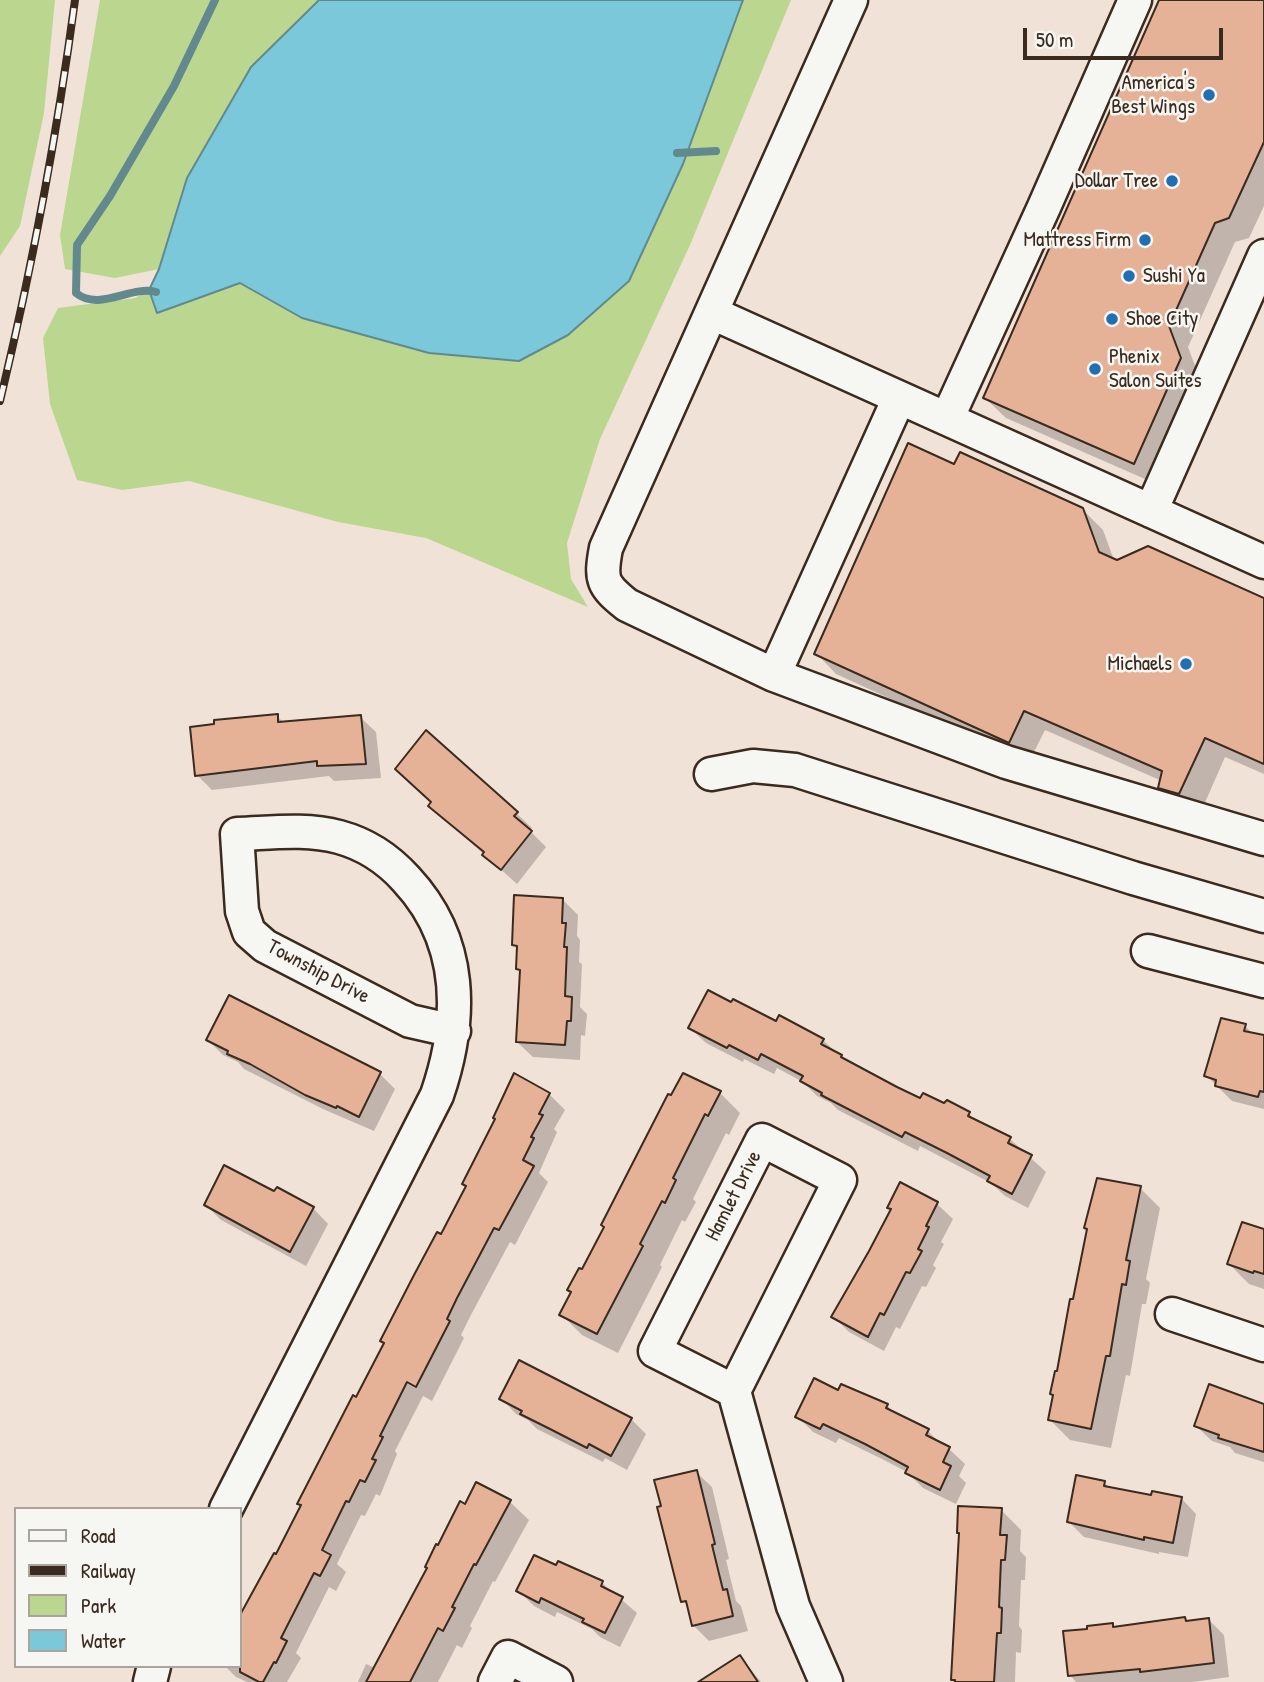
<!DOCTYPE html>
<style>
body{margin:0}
#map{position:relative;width:1264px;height:1682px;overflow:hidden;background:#f1e2d7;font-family:"Patrick Hand",sans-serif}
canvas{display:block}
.legend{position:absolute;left:14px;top:1507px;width:228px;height:161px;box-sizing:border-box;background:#f6f6f2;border:2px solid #aba49d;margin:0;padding:9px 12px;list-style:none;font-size:21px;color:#3b2a1e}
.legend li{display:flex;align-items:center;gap:14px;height:35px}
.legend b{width:35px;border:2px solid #aba49d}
.scale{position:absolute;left:1023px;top:28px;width:200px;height:32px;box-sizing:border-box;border:4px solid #3b2a1e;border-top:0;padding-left:9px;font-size:21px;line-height:24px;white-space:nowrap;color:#3b2a1e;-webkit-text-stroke:5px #f6f6f2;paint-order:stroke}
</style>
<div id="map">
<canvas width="1264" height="1682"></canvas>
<ul class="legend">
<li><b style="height:9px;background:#f6f6f2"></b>Road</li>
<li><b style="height:9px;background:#3b2a1e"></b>Railway</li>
<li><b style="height:19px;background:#bbd78f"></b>Park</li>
<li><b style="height:19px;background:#7ac8d9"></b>Water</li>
</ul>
<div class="scale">50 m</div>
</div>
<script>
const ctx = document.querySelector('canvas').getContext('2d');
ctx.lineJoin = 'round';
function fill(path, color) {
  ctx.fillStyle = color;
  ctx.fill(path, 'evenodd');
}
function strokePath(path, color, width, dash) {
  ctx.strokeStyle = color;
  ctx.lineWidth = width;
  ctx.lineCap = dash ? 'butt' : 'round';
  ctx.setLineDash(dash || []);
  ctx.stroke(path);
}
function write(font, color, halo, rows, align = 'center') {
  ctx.font = font + ' "Patrick Hand",sans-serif';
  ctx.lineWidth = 5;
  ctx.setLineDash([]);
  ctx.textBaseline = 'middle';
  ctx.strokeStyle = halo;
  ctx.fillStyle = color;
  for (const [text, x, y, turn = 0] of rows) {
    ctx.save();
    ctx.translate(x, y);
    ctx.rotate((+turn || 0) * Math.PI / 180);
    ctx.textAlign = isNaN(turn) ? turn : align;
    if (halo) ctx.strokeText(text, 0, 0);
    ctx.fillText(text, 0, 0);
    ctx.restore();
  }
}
fill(new Path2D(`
 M0,0H55L44,113L20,226L0,256Z
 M100,0H319L251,67L187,178L159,269L115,278L65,269L60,235Z
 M743,0H791L690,245L600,439L567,543L571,579L588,607L426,538L338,522L189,481L122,490L77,480L50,404L43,338L58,308L135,298L149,290L157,312L240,283L302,318L629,281L683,164Z`), '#bbd78f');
const water = new Path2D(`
 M319,0H743L683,164L629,281L568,335L519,361L429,353L302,318L240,283L157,313L149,290L159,269L187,178L251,67Z`);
fill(water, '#7ac8d9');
strokePath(water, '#61898e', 2);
fill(new Path2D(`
 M1161,0H1264V206L1249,238L1235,242L1188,347L1200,379L1154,483L1006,418L985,398Z
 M955,466L1082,509L1103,530L1114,560L1264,600V774L1225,757L1200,814L1180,808L1160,788L1162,781L1045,730L1029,762L836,674L816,653Z
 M277,716L284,723L360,717L376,732L381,778L334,781L329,776L212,790L197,775Z
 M430,806L516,813L532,828L530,831L546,847L517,884Z
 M563,900L578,915L577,936L580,940L579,962L582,964L580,1007L587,1014L585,1036L581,1035L580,1060L533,1057L517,1042L522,972L518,969L519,950L514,944Z
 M777,1023L823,1040L847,1063L921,1100L969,1114L978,1123L1010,1139L1046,1172L1028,1208L1005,1196L991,1183L920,1146L918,1151L838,1110L831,1103L817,1096L803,1082L777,1068L774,1074L744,1059L743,1062L706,1043L690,1028Z
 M1245,1026L1254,1035L1264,1037V1109L1232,1101L1206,1075Z
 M208,1040L380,1074L395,1089L374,1131L323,1109L244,1069L238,1062L223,1055Z
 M684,1075L720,1093L740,1113L729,1135L726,1133L693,1199L696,1202L685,1222L682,1220L660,1265L662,1267L618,1353L582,1335L561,1314Z
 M515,1076L549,1094L565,1110L554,1129L557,1132L539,1173L548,1182L515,1245L510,1242L472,1313L461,1335L464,1338L432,1401L423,1396L395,1451L397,1454L380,1496L376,1494L365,1516L361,1515L337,1564L346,1572L336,1591L329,1587L296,1653L301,1658L287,1682H247L236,1677L225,1666H240V1625L277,1556L468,1187Z
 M901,1185L937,1204L953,1219L941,1242L944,1244L933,1265L936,1268L926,1287L922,1286L900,1329L896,1327L884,1351L849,1332L834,1317L892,1210L889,1208Z
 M1140,1188L1160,1208L1146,1279L1150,1283L1146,1304H1142L1130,1376L1126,1375L1111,1448L1070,1440L1050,1420L1075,1301Z
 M275,1193L313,1208L328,1224L306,1266L221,1220L206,1205Z
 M1264,1230V1289L1249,1284L1229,1264Z
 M839,1392L887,1405L896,1415L928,1431L943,1446L949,1449L965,1464L959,1476L966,1483L956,1504L923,1488L907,1472L882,1459L839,1438L836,1443L813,1432L797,1416Z
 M501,1398L631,1419L646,1434L627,1470L605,1458L603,1462L537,1429L528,1420L516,1414Z
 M1264,1406V1462L1235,1453L1230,1447L1212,1441L1196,1426Z
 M696,1472L712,1487L729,1559L726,1560L736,1601L741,1606L748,1631L709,1641L693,1625L689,1607L683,1601Z
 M1105,1483L1111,1489L1153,1498H1181L1196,1514L1188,1557L1159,1552V1554L1084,1537L1069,1522Z
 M477,1484L510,1502L529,1520L495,1582L493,1581L470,1626L472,1628L462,1648L457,1645L438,1682H358L366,1664L375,1668L439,1547L466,1506Z
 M1001,1510L1021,1530L1020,1551L1026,1557L1025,1580H1021L1019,1626L1022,1630L1021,1653L1016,1652L1015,1682H953L961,1534Z
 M556,1568L602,1583L637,1613L620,1647L600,1637L592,1629L557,1612L555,1617L534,1606L519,1591Z
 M1185,1619L1188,1622L1209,1620L1224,1635L1229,1677L1193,1682H1076L1070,1675L1112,1625L1115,1629Z
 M740,1657L761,1682H709Z`), '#0003');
strokePath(new Path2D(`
 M677,153L716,151
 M156,292C131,285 99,312 76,293L77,245L110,196L174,86L215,0`), '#61898e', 8);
const building = new Path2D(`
 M1159,0H1264V142L1229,218L1215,223L1169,326L1181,358L1134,464L983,398Z
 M908,443L954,464L960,452L1083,508L1099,552L1117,560L1148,546L1264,598V764L1205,738L1179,794L1158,788L1162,771L1024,711L1009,743L814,654Z
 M278,714V722L361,715L366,764L317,766V761L195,776L190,727L214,724V720Z
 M426,730L518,812L514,816L532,831L501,870L482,855L484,852L428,806L431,802L395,769Z
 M514,895L563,898L562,923H566L564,947H567L565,996L572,997L571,1021H567L565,1045L516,1042L520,970L516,969L517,946L512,945Z
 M708,990L731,1002L733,999L776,1021L779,1015L824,1039L821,1044L842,1055L841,1057L897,1087L920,1098L923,1093L944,1103L947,1100L970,1112L968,1116L1011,1137L1008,1143L1032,1155L1012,1194L987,1181L990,1176L947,1153L905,1132L902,1137L821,1095L822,1093L800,1081L803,1076L761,1054L758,1060L729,1045L727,1048L688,1028Z
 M229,995L381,1072L359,1117L337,1106L336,1108L305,1095L250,1064L227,1054L228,1051L206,1040Z
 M1221,1018L1246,1024L1244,1031L1264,1035V1092L1260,1091L1258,1097L1215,1086L1216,1080L1204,1076Z
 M514,1073L550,1093L539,1114L543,1115L531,1137L534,1138L523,1160L534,1166L499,1230L494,1228L457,1298L447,1319L450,1321L416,1387L407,1382L380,1436L383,1437L372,1459L376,1460L365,1482L360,1480L349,1502L346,1501L322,1550L331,1555L320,1576L314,1573L281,1638L287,1641L276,1663L274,1662L263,1682H259L240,1672V1615L274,1553L276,1554L301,1505L297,1504L353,1395L356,1397L384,1343L380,1341L414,1275L437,1232L441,1234L466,1186L462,1184L495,1119L493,1118Z
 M683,1073L721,1091L708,1116L705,1114L673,1178L676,1180L665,1203L662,1201L640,1244L643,1246L597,1334L559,1315L571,1292L567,1290L579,1268L582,1269L604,1227L601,1225L668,1094L671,1095Z
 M224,1165L268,1188L274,1191L277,1187L314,1207L290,1252L204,1205Z
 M1097,1178L1141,1186L1126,1260L1130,1261L1126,1285L1122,1284L1110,1356H1106L1091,1429L1048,1420L1053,1395L1050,1394L1055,1371H1057L1070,1299H1073L1087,1229L1084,1228Z
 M900,1182L938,1202L926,1226L929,1227L918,1249L922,1251L910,1273L906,1272L884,1315L880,1313L868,1337L831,1317L869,1251L891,1209L887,1208Z
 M1242,1222L1264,1229V1274L1254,1271L1253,1273L1227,1264Z
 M519,1360L632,1418L611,1456L589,1444L587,1448L550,1429L520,1414L522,1411L499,1399Z
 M814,1378L838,1390L841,1384L888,1404L886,1408L929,1429L926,1435L950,1447L943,1462L951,1466L940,1490L905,1473L908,1467L865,1444L823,1424L820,1429L795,1417Z
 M1209,1384L1264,1404V1452L1218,1438L1219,1435L1194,1426Z
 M697,1470L715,1544L712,1545L723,1590L727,1589L733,1616L692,1626L686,1601L681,1602L657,1507L661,1506L654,1480Z
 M1076,1475L1105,1481L1104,1486L1151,1495L1152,1491L1182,1497L1173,1543L1144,1537V1540L1067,1522Z
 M476,1482L511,1500L476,1565L474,1564L452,1607L455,1608L443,1631L438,1628L410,1682H366L427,1568L425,1567L436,1544L438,1545L460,1501L465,1504Z
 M958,1506L1002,1508L1000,1535H1007L1005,1560H1001L999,1607L1002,1608L1001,1633H997L994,1682H955V1680H951L959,1533H957Z
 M534,1555L556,1565L558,1561L603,1581L601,1586L623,1597L605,1633L582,1622L584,1619L541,1598L539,1603L516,1591Z
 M1185,1617L1186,1621L1209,1618L1214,1663L1140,1672V1669L1068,1676L1063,1631L1087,1629V1626L1113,1623V1627Z
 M740,1655L758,1682H698Z`);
fill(building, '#e5b298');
strokePath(building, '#3b2a1e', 2);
const minor = new Path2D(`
 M851,0L606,548C600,580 602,585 627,605L774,675L1006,762L1264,839
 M712,313L1264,562
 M947,419L1044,207L1135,0
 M1151,511L1264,256
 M774,675L899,398
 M711,774L753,766L795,770L1133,878L1264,916
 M1148,951L1264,981
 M1172,1314L1264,1345
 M734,1391L655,1351L762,1140L840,1180L734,1391L793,1606L826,1682
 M226,1509L437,1095C463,1019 464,941 406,879C388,859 365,844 339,837C306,828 270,833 237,834L242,911L249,932L265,946L410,1021L454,1031
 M150,1682L154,1666
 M495,1682L508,1657L556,1682`);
strokePath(minor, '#3b2a1e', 37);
strokePath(minor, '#f6f6f2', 32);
const rail = new Path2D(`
 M0,401C32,268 57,135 75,0`);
strokePath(rail, '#3b2a1e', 8);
strokePath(rail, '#f6f6f2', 5, [16]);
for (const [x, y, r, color] of [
 [1209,95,7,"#1f6fb2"],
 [1172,181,7,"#1f6fb2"],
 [1145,240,7,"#1f6fb2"],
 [1129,276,7,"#1f6fb2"],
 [1112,319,7,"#1f6fb2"],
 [1095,369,7,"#1f6fb2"],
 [1186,664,7,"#1f6fb2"]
]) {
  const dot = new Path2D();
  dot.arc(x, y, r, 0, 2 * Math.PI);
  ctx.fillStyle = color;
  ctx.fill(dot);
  strokePath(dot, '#f6f6f2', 2.5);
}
write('21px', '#3b2a1e', '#f6f6f2', [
 ["America's",1195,83],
 ["Best Wings",1195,107],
 ["Dollar Tree",1158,181],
 ["Mattress Firm",1131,240],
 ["Sushi Ya",1143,276,"left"],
 ["Shoe City",1126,319,"left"],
 ["Phenix",1109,357,"left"],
 ["Salon Suites",1109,381,"left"],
 ["Michaels",1172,664]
], 'right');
write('21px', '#3b2a1e', '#f6f6f2', [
 ["Township Drive",318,972,28],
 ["Hamlet Drive",734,1196,-63]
]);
</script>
